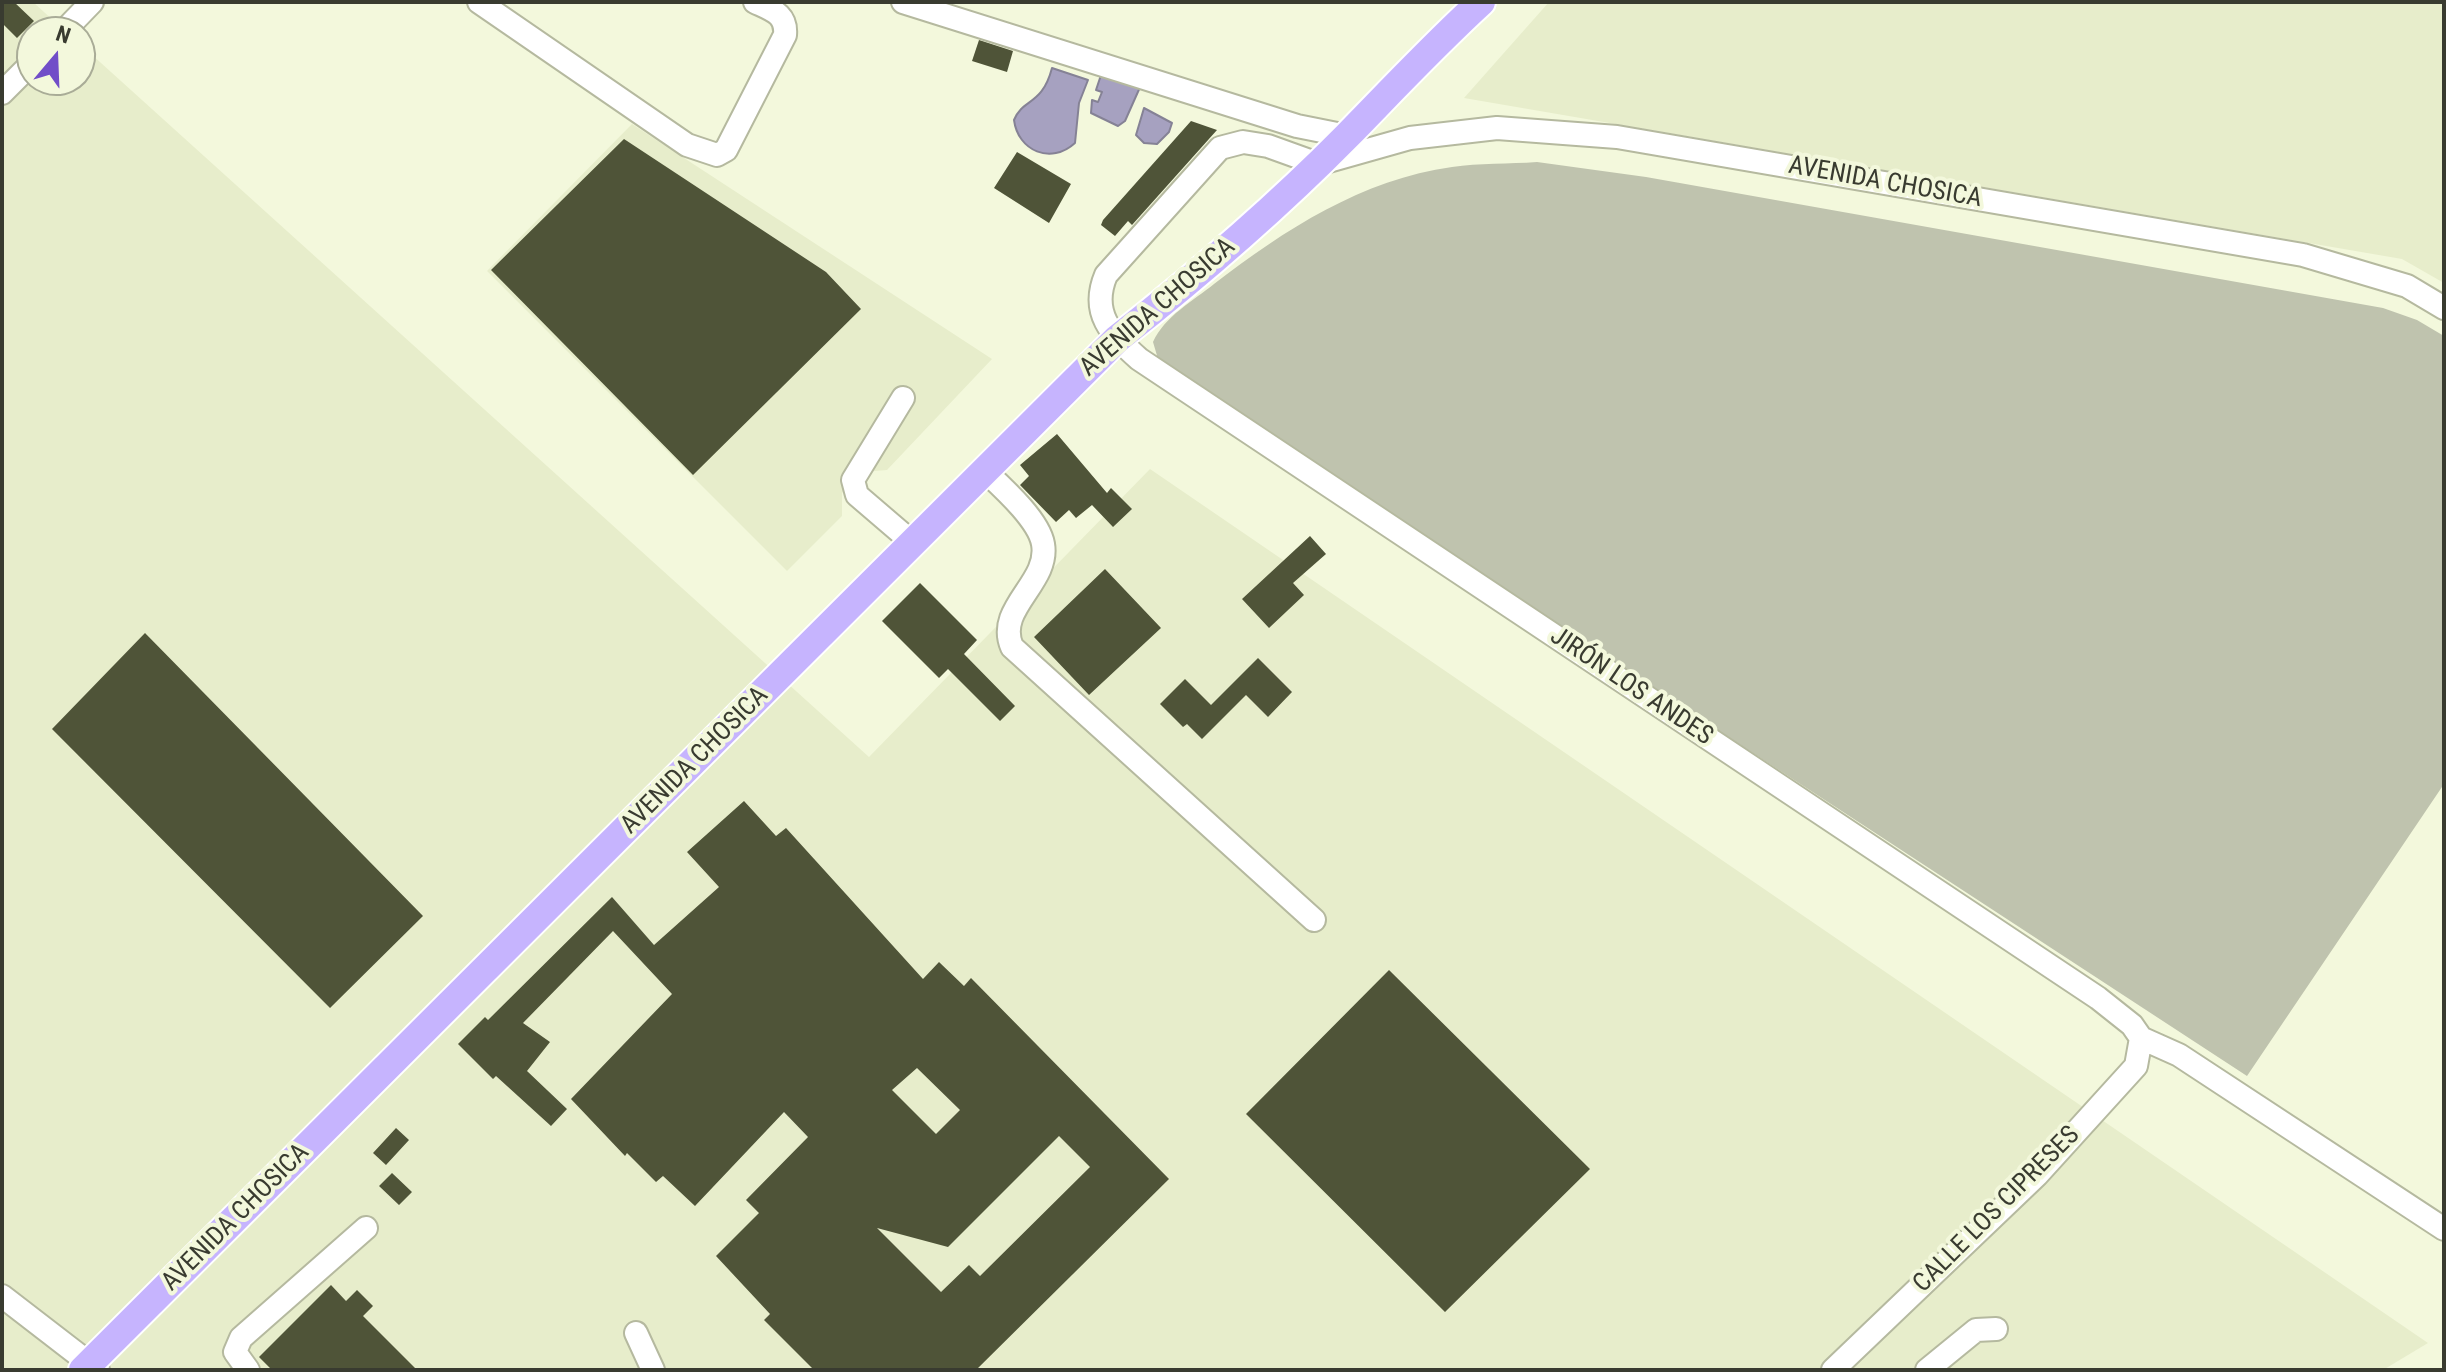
<!DOCTYPE html>
<meta charset="utf-8">
<style>
body{margin:0}
#map{position:relative;width:2446px;height:1372px;overflow:hidden;background:#f3f8dc;font-family:"Roboto Condensed",sans-serif}
canvas{display:block}
.frame{position:absolute;inset:0;border:4px solid #393b30;pointer-events:none}
.north{position:absolute;left:16px;top:16px;width:80px;height:80px;box-sizing:border-box;background:#f3f8dc;border:2px solid #a9ac97;border-radius:50%;rotate:19deg;font-size:22px;font-weight:700;line-height:32px;text-align:center;color:#393b30}
.north::after{content:'';display:block;margin:auto;width:28px;height:36px;background:#714ec8;clip-path:polygon(50% 0,100% 100%,50% 72%,0 100%)}
</style>
<div id="map">
<canvas width="2446" height="1372"></canvas>
<div class="frame"></div>
<div class="north">N</div>
</div>
<script>
const ctx = document.querySelector('canvas').getContext('2d');
ctx.lineJoin = 'round';
function fill(path, color) {
  ctx.fillStyle = color;
  ctx.fill(path, 'evenodd');
}
function strokePath(path, color, width, dash) {
  ctx.strokeStyle = color;
  ctx.lineWidth = width;
  ctx.lineCap = dash ? 'butt' : 'round';
  ctx.setLineDash(dash || []);
  ctx.stroke(path);
}
function write(font, color, halo, rows, align = 'center') {
  ctx.font = font + ' "Roboto Condensed",sans-serif';
  ctx.lineWidth = 8;
  ctx.setLineDash([]);
  ctx.textBaseline = 'middle';
  ctx.strokeStyle = halo;
  ctx.fillStyle = color;
  for (const [text, x, y, turn = 0] of rows) {
    ctx.save();
    ctx.translate(x, y);
    ctx.rotate((+turn || 0) * Math.PI / 180);
    ctx.textAlign = isNaN(turn) ? turn : align;
    if (halo) ctx.strokeText(text, 0, 0);
    ctx.fillText(text, 0, 0);
    ctx.restore();
  }
}
fill(new Path2D(`
 M2,2H33L66,32H32V80H80V44L869,757L1150,469L2428,1343L2383,1370H2Z
 M1549,2H2444V283L2402,259L1464,98Z
 M632,124L992,359L887,470L863,472L842,493V516L787,571L487,271Z`), '#e7edcb');
fill(new Path2D(`
 M1537,162L1646,177L2383,308L2417,320L2444,336V784L2247,1076L1167,370L1158,359L1153,342C1165,316 1193,301 1214,284C1284,230 1363,179 1452,167C1479,163 1509,164 1537,162Z`), '#bfc3ae');
const water = new Path2D(`
 M1052,68L1088,80L1079,103L1075,143C1051,165 1018,151 1014,120C1023,98 1042,106 1052,68Z
 M1102,72L1141,85L1125,121L1118,126L1091,113L1092,100L1098,102L1102,92L1096,90Z
 M1144,108L1172,123L1169,132L1157,144L1144,143L1136,135Z`);
fill(water, '#a6a1c0');
strokePath(water, '#858295', 2);
fill(new Path2D(`
 M2,2H14L34,21L17,38L2,23Z
 M979,40L1013,51L1007,72L972,61Z
 M1191,121L1217,130L1132,225L1128,221L1115,236L1101,225L1103,220Z
 M624,139L826,272L861,309L693,475L491,270Z
 M1017,152L1071,184L1049,223L994,188Z
 M1057,434L1107,493L1111,488L1132,509L1113,527L1092,505L1076,518L1069,510L1056,522L1020,485L1029,476L1020,465Z
 M1310,536L1326,554L1293,583L1304,595L1269,628L1242,599Z
 M1105,569L1161,628L1089,695L1034,637Z
 M920,583L977,640L964,654L1015,706L1000,721L948,669L939,678L882,621Z
 M145,633L423,916L330,1008L52,729Z
 M1258,658L1292,692L1268,717L1246,695L1202,739L1187,724L1183,727L1160,704L1185,679L1211,705Z
 M744,801L776,836L786,828L923,979L939,962L964,986L971,978L1169,1179L976,1370H814L764,1320L770,1314L716,1256L759,1213L746,1200L808,1137L784,1112L695,1206L663,1176L656,1182L627,1153L625,1156L571,1099L672,994L613,931L523,1023L550,1042L527,1071L567,1109L551,1126L496,1076L493,1079L458,1044L485,1017L488,1020L612,897L654,945L719,887L687,852ZM917,1068L960,1110L936,1134L892,1090ZM1059,1136L1090,1167L980,1276L969,1265L941,1292L877,1228L948,1247Z
 M1389,970L1590,1169L1445,1312L1246,1114Z
 M396,1128L409,1140L386,1165L373,1153Z
 M392,1173L412,1192L399,1205L379,1186Z
 M331,1285L346,1301L357,1290L373,1306L363,1316L417,1370H272L259,1357Z`), '#4f5438');
const minor = new Path2D(`
 M479,2L687,145L717,155L726,150L785,35C787,14 772,10 755,2
 M903,2L1297,126L1347,136
 M63,32L92,2
 M2,93L32,63
 M903,398L853,480L857,495L913,543
 M985,471C1002,487 1039,520 1043,544C1050,583 995,608 1012,647L1314,920
 M2141,1038L2132,1025L2098,998L1139,359C1111,334 1090,313 1106,275L1220,148L1243,142L1268,146L1318,164L1410,138L1497,128L1617,137L2303,255L2407,286L2444,308
 M2141,1038L2179,1055L2444,1229
 M2,1296L98,1370
 M636,1333L653,1370
 M248,1370L235,1352L241,1338L366,1228
 M1833,1370L2037,1175L2136,1066L2141,1038
 M1927,1370L1976,1330L1996,1329`);
const major = new Path2D(`
 M83,1370L1117,339C1197,276 1275,209 1347,136C1391,91 1434,45 1481,2`);
strokePath(minor, '#b5b99f', 26);
strokePath(major, '#fff', 32);
strokePath(minor, '#fff', 22);
strokePath(major, '#c6b4fe', 28);
write('26px', '#393b30', '#f3f8dc', [
 ["AVENIDA CHOSICA",1885,183,10],
 ["AVENIDA CHOSICA",1158,308,-41],
 ["JIRÓN LOS ANDES",1631,687,34],
 ["AVENIDA CHOSICA",695,761,-45],
 ["CALLE LOS CIPRESES",1997,1210,-45],
 ["AVENIDA CHOSICA",236,1218,-45]
]);
</script>
